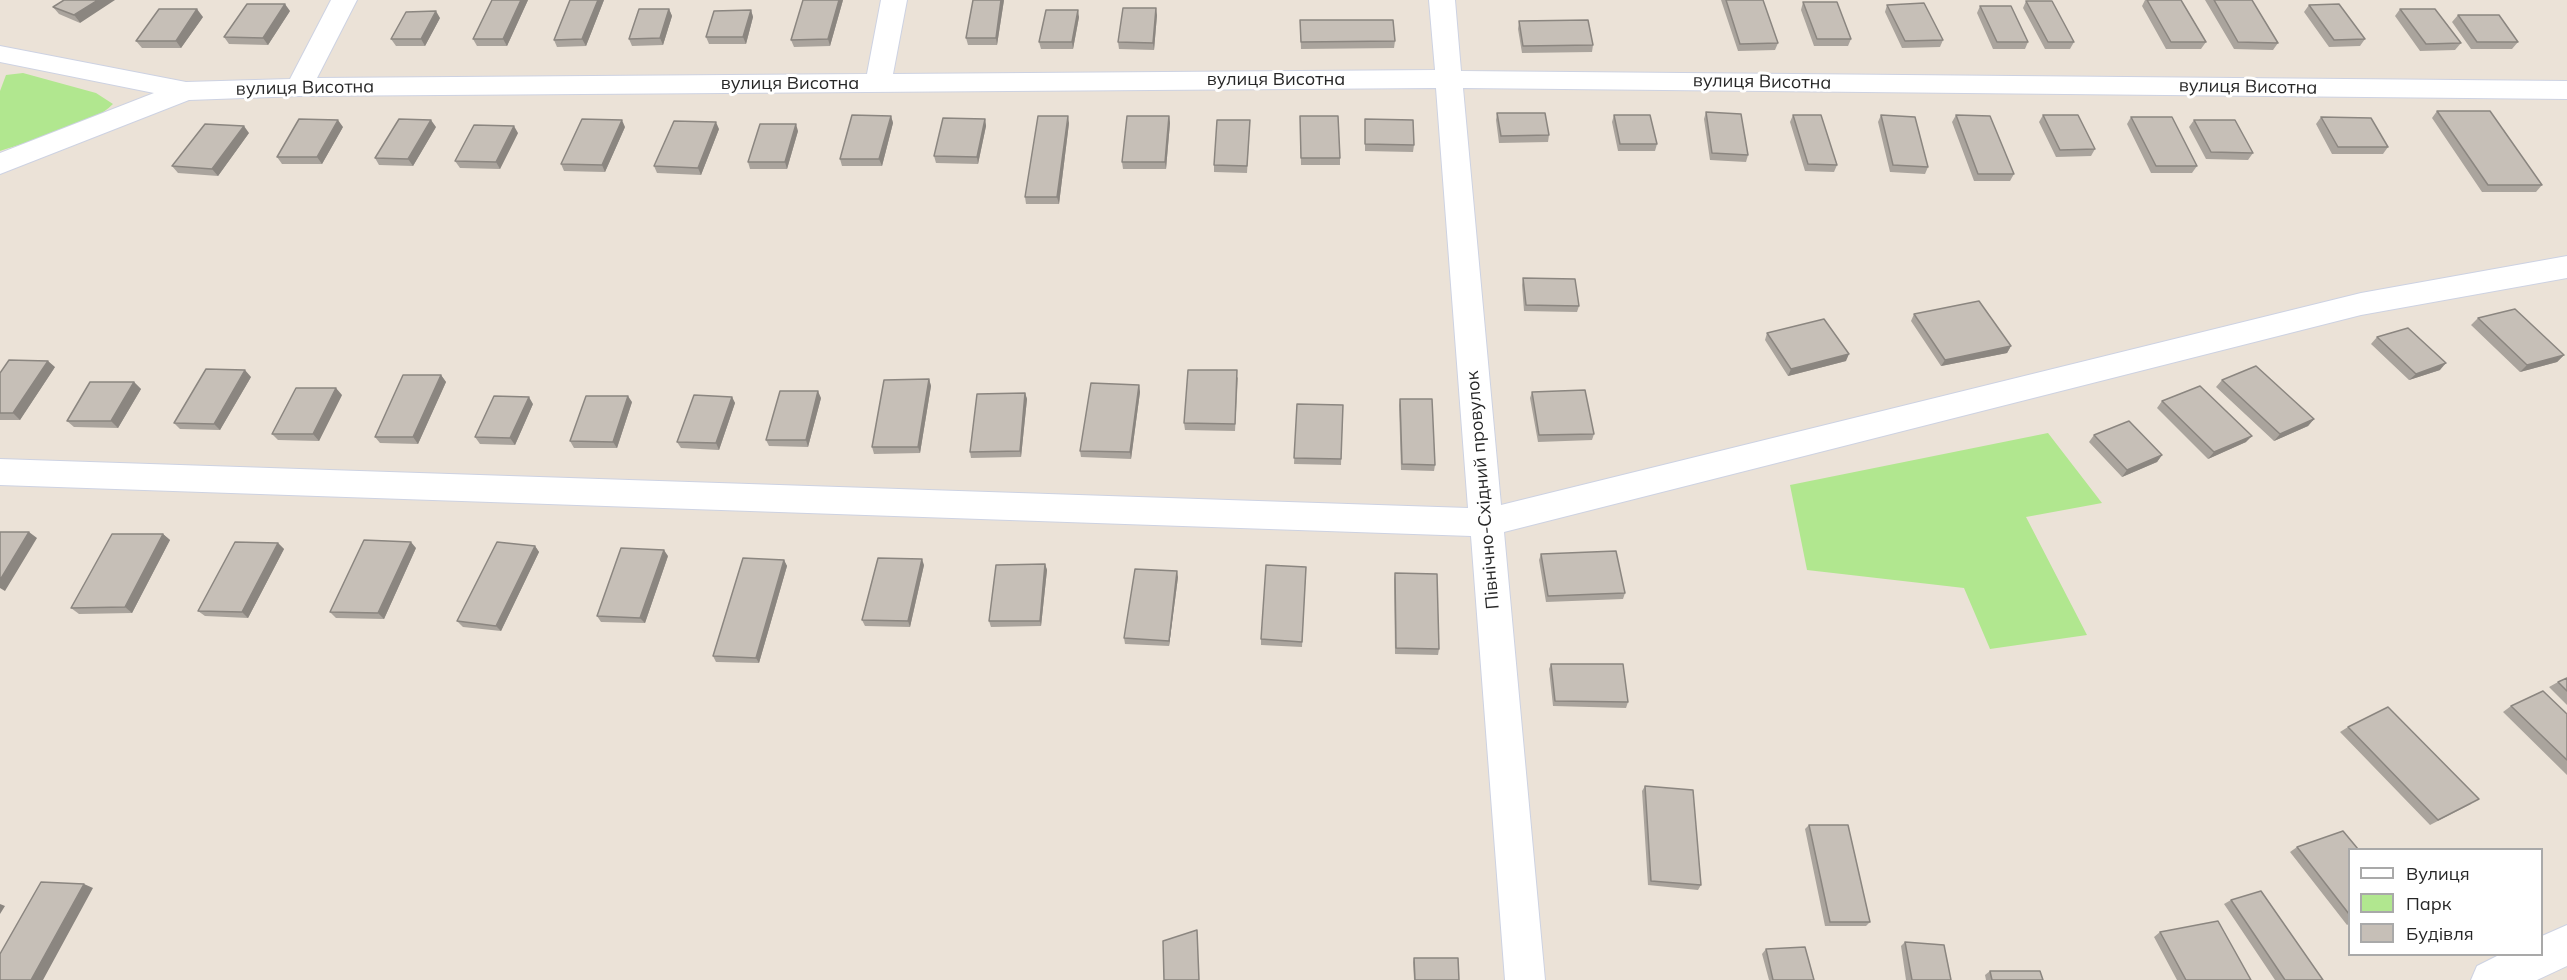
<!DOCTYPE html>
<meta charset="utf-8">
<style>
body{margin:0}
#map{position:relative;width:2567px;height:980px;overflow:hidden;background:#ebe2d7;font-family:Mulish,sans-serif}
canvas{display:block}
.legend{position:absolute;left:2348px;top:848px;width:195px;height:108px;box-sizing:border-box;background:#fff;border:2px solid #a9a9a9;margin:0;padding:8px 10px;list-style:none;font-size:18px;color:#272727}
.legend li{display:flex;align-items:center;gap:12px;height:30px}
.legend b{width:30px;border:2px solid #a9a9a9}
</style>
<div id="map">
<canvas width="2567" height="980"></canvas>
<ul class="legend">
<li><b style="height:8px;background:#fff"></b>Вулиця</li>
<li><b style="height:16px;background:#b1e78f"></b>Парк</li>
<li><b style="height:16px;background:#c6bfb7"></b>Будівля</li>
</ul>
</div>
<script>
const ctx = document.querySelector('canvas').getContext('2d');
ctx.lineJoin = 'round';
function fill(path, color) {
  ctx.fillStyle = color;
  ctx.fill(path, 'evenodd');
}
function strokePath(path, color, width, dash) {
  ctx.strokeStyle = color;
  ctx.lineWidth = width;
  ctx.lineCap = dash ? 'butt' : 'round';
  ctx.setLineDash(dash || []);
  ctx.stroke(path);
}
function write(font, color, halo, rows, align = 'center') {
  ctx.font = font + ' Mulish,sans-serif';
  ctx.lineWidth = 6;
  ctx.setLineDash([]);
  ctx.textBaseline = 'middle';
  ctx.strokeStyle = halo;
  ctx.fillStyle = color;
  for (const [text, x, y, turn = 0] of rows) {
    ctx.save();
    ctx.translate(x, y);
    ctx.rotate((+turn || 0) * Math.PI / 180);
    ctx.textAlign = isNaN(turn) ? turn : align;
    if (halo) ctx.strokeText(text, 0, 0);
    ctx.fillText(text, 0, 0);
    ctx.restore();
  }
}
fill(new Path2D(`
 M23,73L96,93L113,104C92,126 30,141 0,151V91L6,75Z
 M2048,433L2102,503L2026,517L2087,635L1990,649L1964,588L1807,570L1790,485Z`), '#b1e78f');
const street = new Path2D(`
 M331,0H357L317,78L867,74L881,0H907L893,74L1435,70L1429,0H1455L1461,71L2567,81V99L1463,88L1501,505L2361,293L2567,256V278L2361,315L1504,532L1545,980H1505L1471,536L0,485V459L1468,508L1436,88L299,96L189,100L0,174V153L154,93L0,62V46L186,82L290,79Z
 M2567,925V966L2537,980H2471L2477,966L2501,954H2542V936Z`);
strokePath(street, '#cdd2e2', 2);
fill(street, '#fff');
fill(new Path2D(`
 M64,0L80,23L59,14L53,7Z
 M492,0H528L507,46H477L473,39Z
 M570,0H604L586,46L557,47L554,40Z
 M843,0L830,46L794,47L791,40Z
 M1004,0L997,45H968L966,38Z
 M1721,0H1763L1778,43L1775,50L1738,51Z
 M2145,0H2181L2206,42L2201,49H2166L2142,6Z
 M2205,0H2252L2278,43L2273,50L2234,49Z
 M2026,1L2074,42L2070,49H2045L2023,8Z
 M1803,2L1851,39L1848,46H1814L1801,10Z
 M1887,5L1943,40L1940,47L1902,48L1885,12Z
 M2309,5L2365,39L2360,46L2329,47L2304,12Z
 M1980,6L2028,42L2025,49H1993L1977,13Z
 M669,9L672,16L663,45L632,46L629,39Z
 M2400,9L2461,43L2455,50L2420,51L2395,16Z
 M751,10L753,17L746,44H709L706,37Z
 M290,11L268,45L229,44L224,37Z
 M1157,15L1154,50L1119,49L1118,42Z
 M2458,15L2518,42L2512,49H2471L2452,22Z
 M203,17L181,48H142L136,41Z
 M1079,17L1073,49H1041L1039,42Z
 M440,18L425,46H396L391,39Z
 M1300,20L1395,41L1394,48L1301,49Z
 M1519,21L1593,45L1592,52L1522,53L1518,29Z
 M2437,111L2542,185L2536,192H2482L2432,118Z
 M1706,112L1748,155L1746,162L1710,160L1704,119Z
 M1497,113L1549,135L1548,142L1499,143L1496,120Z
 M1614,115L1657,144L1655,151H1618L1612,122Z
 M1793,115L1837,165L1834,172L1805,171L1790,122Z
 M1881,115L1928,167L1925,174L1890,172L1878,122Z
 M1956,115L2014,174L2010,181H1974L1952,122Z
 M2043,115L2095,149L2091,156L2056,157L2039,122Z
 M891,116L893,123L882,166H842L840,159Z
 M1169,116L1170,123L1166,169H1123L1122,162Z
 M1300,116L1340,158V165H1301Z
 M2131,117L2197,166L2192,173H2151L2127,124Z
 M2321,117L2388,147L2383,154H2332L2316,124Z
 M985,119L986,126L978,164L936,163L934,156Z
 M1365,119L1414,145L1413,152L1365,151Z
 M1250,120L1247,173L1214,172V165Z
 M2194,120L2253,153L2248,160L2206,159L2189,127Z
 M1069,123L1059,204H1026L1025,197Z
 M343,127L322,164H282L277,157Z
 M436,127L413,166L379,165L375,158Z
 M625,127L605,172L564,171L561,164Z
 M719,129L701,175L657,173L654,166Z
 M798,131L787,169H750L748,162Z
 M249,133L218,176L178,173L172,166Z
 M518,133L500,169L460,168L455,161Z
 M1523,278L1579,306L1577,312L1524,311L1522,285Z
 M1914,314L2011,346L2007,353L1941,366L1911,321Z
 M2478,318L2564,355L2557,362L2520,372L2471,325Z
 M1767,333L1846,361L1788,376L1765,340Z
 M2377,337L2440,370L2409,380L2371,344Z
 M55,367L20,420H0V373Z
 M441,375L446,382L418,444L380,443L375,437Z
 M251,377L220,430L180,429L174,423Z
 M1238,377L1235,431L1185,430L1184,423Z
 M929,379L931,386L920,453L874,454L872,447Z
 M2222,380L2314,419L2308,426L2274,441L2216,387Z
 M134,382L141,389L118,428L74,427L67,421Z
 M1139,385L1140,392L1131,459L1081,457L1080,451Z
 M1532,392L1594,434L1592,440L1538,442L1530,398Z
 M1025,393L1027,399L1021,457L971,458L970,452Z
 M342,395L319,441L278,440L272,434Z
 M732,397L735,403L719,450L681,448L677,442Z
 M821,398L808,447L769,446L766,440Z
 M1400,399L1435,465L1434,471L1401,470L1399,405Z
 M2162,401L2246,442L2208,459L2157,408Z
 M632,402L617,448H574L570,441Z
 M533,404L515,445L480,444L475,437Z
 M1297,404L1343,405L1341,465L1294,464Z
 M2094,435L2162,455L2157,462L2122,477L2089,442Z
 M163,534L170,540L132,613L79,614L71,608Z
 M278,543L284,549L248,618L205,616L198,611Z
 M535,546L539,552L501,631L463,627L457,621Z
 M416,548L384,619L336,618L330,612Z
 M1541,554L1625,593L1623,599L1546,602L1539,560Z
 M668,556L645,623L601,622L597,616Z
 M784,560L787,566L759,663L716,662L713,656Z
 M1045,564L1047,570L1041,626L991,627L989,621Z
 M924,565L910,627L865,626L862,620Z
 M1306,567L1302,647L1261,645V639Z
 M1395,573L1439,649L1438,655L1395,654L1394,579Z
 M1178,577L1169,646L1125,644L1124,638Z
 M1551,664L1628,702L1626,708L1553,706L1549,669Z
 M2567,678V705L2549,687L2558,682Z
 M2511,706L2567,714V775L2503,712Z
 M2348,727L2471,804L2430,825L2340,732Z
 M1645,786L1701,885L1698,890L1648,885L1642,791Z
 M1809,825L1870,922L1866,926H1825L1805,829Z
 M2297,847L2349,849V924L2347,925L2290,852Z
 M2231,900L2323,980H2275L2224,904Z
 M2160,932L2251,980H2177L2154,937Z
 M1905,942L1951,980H1906L1901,946Z
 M1766,949L1814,980H1769L1762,954Z
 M1414,958L1459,980H1414L1413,962Z
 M1990,971L2043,980H1986L1985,975Z`), '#aaa49d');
fill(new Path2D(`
 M98,0H115L80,23L74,15Z
 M521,0H528L507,46L503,39Z
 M598,0H604L586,46L582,39Z
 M839,0H843L830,46L828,39Z
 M1001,0H1004L997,45L996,38Z
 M285,4L290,11L268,45L263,38Z
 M1156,8L1157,15L1154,50L1153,43Z
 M197,9L203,17L181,48L176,41Z
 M669,9L672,16L663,45L660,38Z
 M751,10L753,17L746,44L743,37Z
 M1078,10L1079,17L1073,49L1072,42Z
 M436,11L440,18L425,46L421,39Z
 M891,116L893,123L882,166L879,159Z
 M1068,116L1069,123L1059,204L1057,197Z
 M1169,116L1170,123L1166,169L1165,162Z
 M985,119L986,126L978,164L977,157Z
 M338,120L343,127L322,164L317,157Z
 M431,120L436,127L413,166L408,159Z
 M622,120L625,127L605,172L602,165Z
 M716,122L719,129L701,175L698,168Z
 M796,124L798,131L787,169L785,162Z
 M244,126L249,133L218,176L212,169Z
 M514,126L518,133L500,169L496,162Z
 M2011,346L2007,353L1941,366L1945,360Z
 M1849,354L1846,361L1788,376L1791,369Z
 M2564,355L2557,362L2520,372L2527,365Z
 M48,361L55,367L20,420L13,413Z
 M2446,363L2440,370L2409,380L2416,374Z
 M245,370L251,377L220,430L214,424Z
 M441,375L446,382L418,444L413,437Z
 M929,379L931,386L920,453L918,447Z
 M134,382L141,389L118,428L111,421Z
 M1139,385L1140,392L1131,459L1130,452Z
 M336,388L342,395L319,441L313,434Z
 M818,391L821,398L808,447L806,440Z
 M1025,393L1027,399L1021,457L1020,451Z
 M628,396L632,402L617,448L613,442Z
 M529,397L533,404L515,445L510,438Z
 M732,397L735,403L719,450L716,443Z
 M2314,419L2308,426L2274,441L2280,434Z
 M2252,436L2246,442L2208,459L2214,452Z
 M2162,455L2157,462L2122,477L2127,470Z
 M29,532L37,538L5,591L0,588V580Z
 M163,534L170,540L132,613L125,607Z
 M411,542L416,548L384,619L378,613Z
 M278,543L284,549L248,618L242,612Z
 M535,546L539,552L501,631L496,626Z
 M664,550L668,556L645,623L640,618Z
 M922,559L924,565L910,627L908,621Z
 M784,560L787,566L759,663L756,658Z
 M1045,564L1047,570L1041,626L1040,621Z
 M1177,571L1178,577L1169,646V641Z
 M84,884L93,888L43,980H31Z
 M0,904L5,906L0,914Z`), '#8b8680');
const building = new Path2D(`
 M64,0H98L74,15L53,7Z
 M492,0H521L503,39H473Z
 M570,0H598L582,39L554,40Z
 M803,0H839L828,39L791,40Z
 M973,0H1001L996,38H966Z
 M1726,0H1763L1778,43L1740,44Z
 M2147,0H2181L2206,42H2171Z
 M2214,0H2252L2278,43L2238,42Z
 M2026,1H2052L2074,42H2048Z
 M1803,2H1837L1851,39H1817Z
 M1924,3L1943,40L1905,41L1887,5Z
 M247,4H285L263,38L224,37Z
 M2339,4L2365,39L2334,40L2309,5Z
 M1980,6H2011L2028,42H1997Z
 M1123,8H1156L1153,43L1118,42Z
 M159,9H197L176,41H136Z
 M639,9H669L660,38L629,39Z
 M2400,9H2435L2461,43L2426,44Z
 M751,10L743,37H706L714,11Z
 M1046,10H1078L1072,42H1039Z
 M436,11L421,39H391L406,12Z
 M2458,15H2499L2518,42H2477Z
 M1300,20H1393L1395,41L1301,42Z
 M1588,20L1593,45L1523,46L1519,21Z
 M2437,111H2490L2542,185H2488Z
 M1706,112L1741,114L1748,155L1712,153Z
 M1497,113H1545L1549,135L1501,136Z
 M852,115L891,116L879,159H840Z
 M1614,115H1650L1657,144H1620Z
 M1793,115H1821L1837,165L1808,164Z
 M1881,115L1915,117L1928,167L1893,165Z
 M1956,115L1990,116L2014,174H1978Z
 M2043,115H2078L2095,149L2060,150Z
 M1038,116H1068L1057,197H1025Z
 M1127,116H1169L1165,162H1122Z
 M1300,116H1338L1340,158H1301Z
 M2131,117H2172L2197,166H2156Z
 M2321,117L2371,118L2388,147H2338Z
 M943,118L985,119L977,157L934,156Z
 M299,119L338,120L317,157H277Z
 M399,119L431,120L408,159L375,158Z
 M582,119L622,120L602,165L561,164Z
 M1365,119L1413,120L1414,145L1365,144Z
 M1217,120H1250L1247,166L1214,165Z
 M2194,120H2235L2253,153L2211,152Z
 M674,121L716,122L698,168L654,166Z
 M205,124L244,126L212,169L172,166Z
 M760,124H796L785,162H748Z
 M474,125L514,126L496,162L455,161Z
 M1523,278L1575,279L1579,306L1526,305Z
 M1979,301L2011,346L1945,360L1914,314Z
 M2515,309L2564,355L2527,365L2478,318Z
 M1824,319L1849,354L1791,369L1767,333Z
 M2408,328L2446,363L2416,374L2377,337Z
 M9,360L48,361L13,413H0V373Z
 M2256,366L2314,419L2280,434L2222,380Z
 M206,369L245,370L214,424L174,423Z
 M1188,370H1237L1235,424L1184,423Z
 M403,375H441L413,437H375Z
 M929,379L918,447H872L884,380Z
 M90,382H134L111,421H67Z
 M1091,383L1139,385L1130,452L1080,451Z
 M2200,386L2252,436L2214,452L2162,401Z
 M296,388H336L313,434H272Z
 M1585,390L1594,434L1539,435L1532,392Z
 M780,391H818L806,440H766Z
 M1025,393L1020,451L970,452L977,394Z
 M694,395L732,397L716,443L677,442Z
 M494,396L529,397L510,438L475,437Z
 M586,396H628L613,442L570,441Z
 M1400,399H1432L1435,465L1402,464Z
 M1297,404L1343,405L1341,459L1294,458Z
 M2129,421L2162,455L2127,470L2094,435Z
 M0,532H29L0,580Z
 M112,534H163L125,607L71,608Z
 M364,540L411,542L378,613L330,612Z
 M235,542L278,543L242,612L198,611Z
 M497,542L535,546L496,626L457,621Z
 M621,548L664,550L640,618L597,616Z
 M1616,551L1625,593L1548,596L1541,554Z
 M743,558L784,560L756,658L713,656Z
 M878,558L922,559L908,621L862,620Z
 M1045,564L1040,621H989L996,565Z
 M1266,565L1306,567L1302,642L1261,639Z
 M1135,569L1177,571L1169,641L1124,638Z
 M1395,573L1437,574L1439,649L1396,648Z
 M1551,664H1623L1628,702L1555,701Z
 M2567,678V691L2558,682Z
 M2543,691L2567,714V760L2511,706Z
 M2388,707L2479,799L2438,820L2348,727Z
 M1645,786L1693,790L1701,885L1651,881Z
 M1809,825H1848L1870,922H1830Z
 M2343,831L2358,849H2349V914L2297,847Z
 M41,882L84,884L31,980H0V954Z
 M2261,891L2323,980H2285L2231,900Z
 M2218,921L2251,980H2186L2160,932Z
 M1197,930L1199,980H1164L1163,941Z
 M1905,942L1944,945L1951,980H1912Z
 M1805,947L1814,980H1773L1766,949Z
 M1414,958H1458L1459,980H1415Z
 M1990,971H2040L2043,980H1992Z`);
fill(building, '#c6bfb7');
strokePath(building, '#8b8680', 1.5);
write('18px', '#272727', '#fff', [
 ["вулиця Висотна",1276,80],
 ["вулиця Висотна",1762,82,1],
 ["вулиця Висотна",790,84],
 ["вулиця Висотна",2248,87,1],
 ["вулиця Висотна",305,88,-1],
 ["Північно-Східний провулок",1483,490,-95]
]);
</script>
